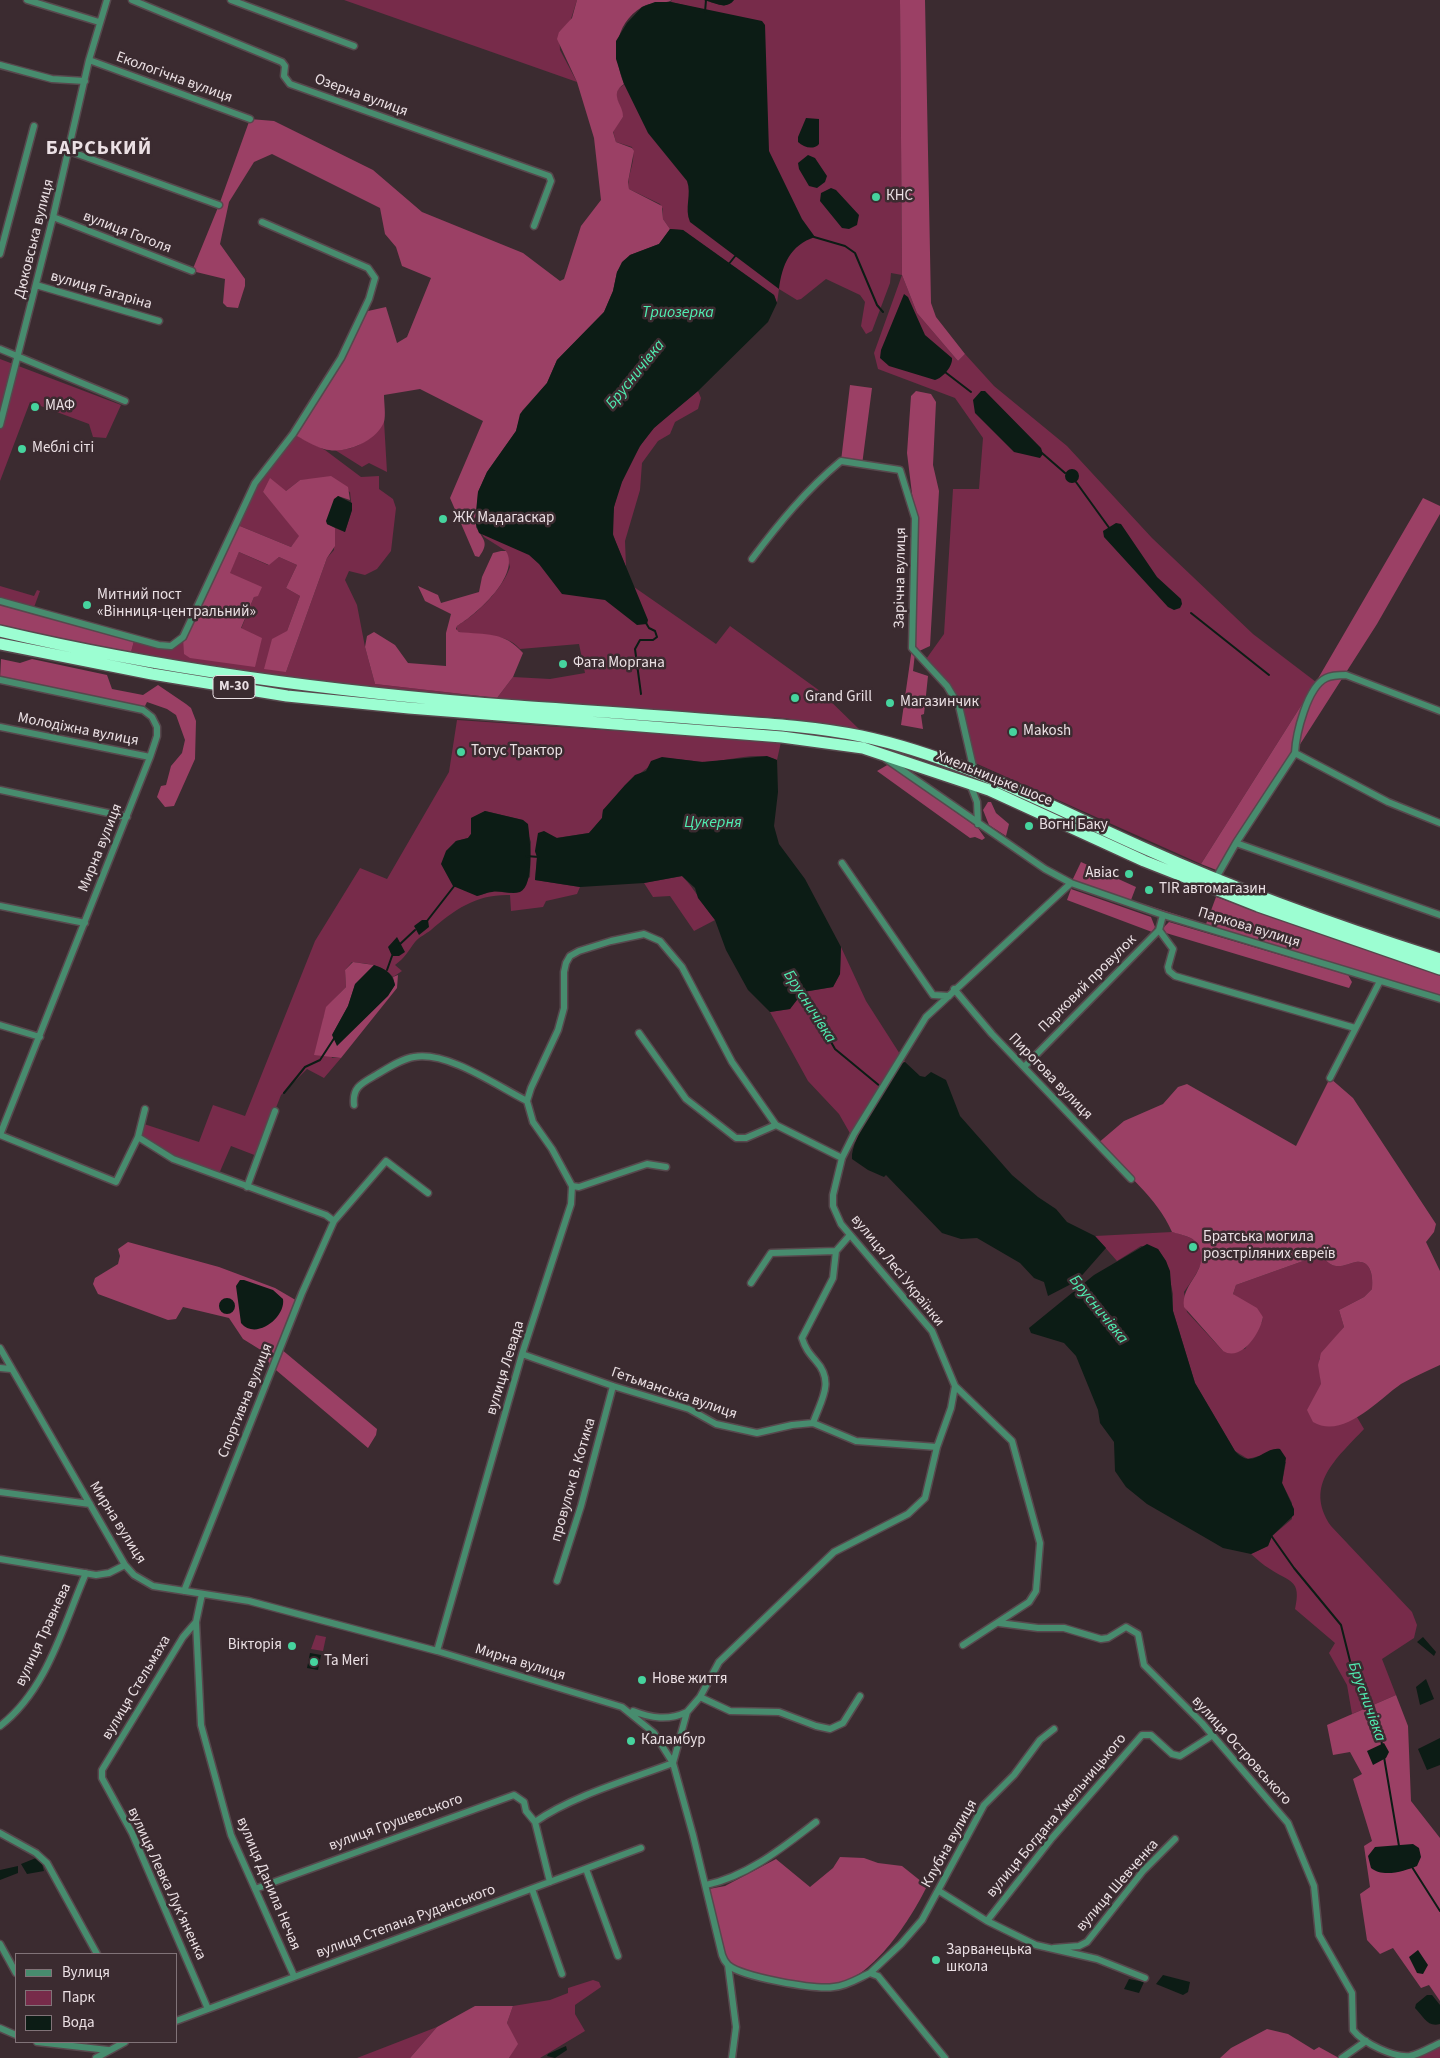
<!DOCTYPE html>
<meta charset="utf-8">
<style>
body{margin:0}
#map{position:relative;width:1440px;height:2058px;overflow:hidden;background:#3b2b30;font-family:"Source Sans 3",sans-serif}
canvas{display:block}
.legend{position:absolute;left:15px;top:1953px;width:162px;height:90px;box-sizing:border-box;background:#3b2b30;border:1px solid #817378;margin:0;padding:6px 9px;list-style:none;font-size:15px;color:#ebe0e4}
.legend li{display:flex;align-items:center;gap:10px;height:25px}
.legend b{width:25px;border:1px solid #817378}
</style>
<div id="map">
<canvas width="1440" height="2058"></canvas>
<ul class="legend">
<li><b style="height:6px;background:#478c6e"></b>Вулиця</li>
<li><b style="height:14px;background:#772b4a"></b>Парк</li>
<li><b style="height:14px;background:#0c1c15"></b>Вода</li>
</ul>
</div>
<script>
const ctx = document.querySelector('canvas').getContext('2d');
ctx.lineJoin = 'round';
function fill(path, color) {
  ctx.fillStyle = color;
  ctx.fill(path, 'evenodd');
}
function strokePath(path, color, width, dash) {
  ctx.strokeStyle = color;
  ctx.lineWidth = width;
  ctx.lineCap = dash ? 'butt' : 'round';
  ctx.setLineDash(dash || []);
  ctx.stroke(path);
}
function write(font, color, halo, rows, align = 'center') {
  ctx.font = font + ' "Source Sans 3",sans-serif';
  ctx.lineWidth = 5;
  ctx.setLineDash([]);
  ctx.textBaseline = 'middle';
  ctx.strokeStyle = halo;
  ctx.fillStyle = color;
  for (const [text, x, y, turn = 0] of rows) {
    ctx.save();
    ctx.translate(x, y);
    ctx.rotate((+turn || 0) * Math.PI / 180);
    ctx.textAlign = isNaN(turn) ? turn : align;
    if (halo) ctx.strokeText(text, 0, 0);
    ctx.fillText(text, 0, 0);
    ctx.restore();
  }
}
fill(new Path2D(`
 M344,0H577L570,22L559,32L560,50L577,82Z
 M672,0H704L724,6L734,0H900L902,275L917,313L958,361L965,354L994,386L1067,446L1152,538L1253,634L1316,682L1201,864L973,762L959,706L924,662L944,634L953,489H979L983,438L955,398L878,369L874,353L902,275L891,273L890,283L872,331L866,334L861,326L865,302L860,295L826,279L801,299L797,300L779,289L777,303L774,295L683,230L670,229L663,219V209L660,204L629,189C626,175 637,162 632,147L616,142L613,131L623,117L616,96L618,89L721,14L671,2Z
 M0,359L121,405L106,438L93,437L89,424L30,402L0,481Z
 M698,391L701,398L698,409L675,422L670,434L658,441L642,463L640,490L625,541L626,567C622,556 616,545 613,534C607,504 633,450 654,428C667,415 684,403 698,391Z
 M384,421L387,472L369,463L362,467L335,450C355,451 374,439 384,421Z
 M293,434L325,450L361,477L379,476V489L393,499L396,508L391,551L377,569L365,575L349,571L345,580L357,605L365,647L375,684L497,698L513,677L550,679L585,673L579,644L520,649C502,629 479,640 457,631V626C477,614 502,590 510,567L506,551L484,537L478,528L637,599L634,587L716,644L730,626L820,691L860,730L784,718L548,704L497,698L461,697L374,690L130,656L134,641L154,647L165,646L183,637L241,629L254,597L229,573L239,552L268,565L279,557L297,565L286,588L300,596L287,631L286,672L327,558L334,550L335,528L345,532L352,510L350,492L322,479L300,480L286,491L263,492L300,536L291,547L235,524L255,482Z
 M0,586L34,596L37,590L40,591L33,610L0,601Z
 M457,720L781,742L777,760C756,750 727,762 705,762C695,762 669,757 663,759C634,772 625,792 603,810L602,818L589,833L556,838L535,851L537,857L535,880L580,887L577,894L546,901L543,907L511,911L510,895C477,894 455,909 431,930C426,934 419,937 415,942C408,951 405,958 395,965L402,971L393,977C382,964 369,964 352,962L345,970L346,987C316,1017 320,1020 332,1058H341L324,1078L307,1069L281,1095L257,1156L231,1146L218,1176L173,1159L138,1137L144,1124L199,1142L213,1105L245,1116L315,941L360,868L387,879L449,772ZM485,811L523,820L531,842L530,877L510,893L493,891L477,896L446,851L456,841L468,838L471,834V818Z
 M682,876C695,889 703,905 715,920L694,931L670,896L653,897L644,883Z
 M841,947L866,1001L905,1062L902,1063L855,1142L839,1114L808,1081L770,1012L790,1009L803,992L833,987L840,974Z
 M1172,1232C1179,1234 1188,1236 1194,1240C1214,1253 1193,1279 1184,1292L1187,1312L1223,1351L1245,1349L1262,1322L1263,1317L1233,1294L1236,1285L1320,1255C1325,1259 1329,1265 1336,1266C1343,1267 1350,1263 1356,1262C1372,1260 1373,1278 1372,1289L1364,1297L1339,1310L1344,1327L1319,1359L1321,1384L1354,1412L1364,1429C1337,1458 1303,1485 1331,1526L1412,1612L1417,1625L1414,1638L1382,1659L1396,1695L1352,1714L1347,1685L1329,1653L1335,1643L1295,1609C1302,1579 1289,1582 1270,1569C1263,1565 1257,1559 1251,1554L1268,1546L1272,1536L1292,1519V1503L1282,1483L1286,1462L1266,1454L1248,1459L1235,1451L1195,1383L1173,1311V1294L1166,1261L1158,1249L1141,1246L1117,1261L1095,1236Z
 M316,1635L326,1637L323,1651L311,1649Z
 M593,1980L599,1982L601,1987L575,2005V2014L585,2031L540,2058H509L517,2044L507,2023L513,2006L550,2000L568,1993V1988Z
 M437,2027L410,2058H357Z
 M1440,2043V2058H1394L1395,2055L1403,2056Z`), '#772b4a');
fill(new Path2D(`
 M577,0H672C664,5 651,1 642,7C613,25 613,56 624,84C608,95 624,105 623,117L613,132L616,142L632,148L634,151L628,182L629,189L662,206L663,219L670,229L659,244L630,255L617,272L613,291L604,312L557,360L547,383L522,411L516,431L487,472L478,492L476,527C483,540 490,542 479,557L475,556L450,498L483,421L420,389L384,395C384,403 386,415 384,422C376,442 344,455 324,449C313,446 303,439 293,434L341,358L364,310L368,311L386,307L397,343L407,337L431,278L402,266L396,247L385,234L380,208L272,154L254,162L229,202L220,244L245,279V286L238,308L227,307L223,303L225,279L192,271L219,205L250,119L274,121L373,170L422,212L523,253L560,281L564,279L581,226L601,200L594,138L577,82L557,39L559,32L572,18Z
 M900,0H925L931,303L936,317L965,354L958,361L917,313L902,275Z
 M850,385L872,388L862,465L841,461Z
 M916,391L931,394L936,402L933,465L939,491L930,646L915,653L913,671L928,676L924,714L921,715L923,729L901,725L912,648L915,518L907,453L911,396Z
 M331,476L348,487L350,500L338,496L327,524L335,528V546L327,558L286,672L264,669L272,639L287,631L300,596L286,588L297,565L279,557L269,565L239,552L230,573L262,587L258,596L254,597L241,628L262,638L255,667L190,658L184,654L183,637L235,524L291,547L299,536L263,492L270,478L286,491L300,480Z
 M1423,498L1440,506V514L1377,624L1219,871L1201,864L1316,682Z
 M501,551H506C521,575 476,615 457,626L456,629L459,632C486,635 504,631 523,653L513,677L497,698L375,684L365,647L367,636L374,632L395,645L408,663L446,666V633L451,614L425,601L418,586L438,595L441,603L479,592L482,577L493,553Z
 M0,604L134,641L130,656L0,627Z
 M1,659L20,663L32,659L107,675L112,689L143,695L158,685L186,704L191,708L196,721L195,759L174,806L165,807L157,797L161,786L166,785L171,766L182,753L185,740L176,715L167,709L147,702L143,710L0,680Z
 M889,764L978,828L985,838L982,840L975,837L970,838L877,771Z
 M988,802H991L996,813L1009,824L1006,836L989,825L983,810Z
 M1081,862L1136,887L1131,900L1206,924L1216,897L1440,975V999L1071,883Z
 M1071,889L1151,917L1155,927L1152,932L1067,900Z
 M1169,922L1348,975L1352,982L1349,988L1166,933L1163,928Z
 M353,962L374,965L355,985L348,1006L332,1035C355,1021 380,1008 395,985L393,977L398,975L397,988L341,1058L314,1055L326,1007L346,987L345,970Z
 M1330,1078L1353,1098L1436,1224L1434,1232L1426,1242L1440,1271V1365C1427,1371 1413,1377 1401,1384C1378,1400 1343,1440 1313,1422L1307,1410L1321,1384L1318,1365L1321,1353L1344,1327L1339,1310L1364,1297L1372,1289C1373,1278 1372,1260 1356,1262C1350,1263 1343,1267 1336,1266C1329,1265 1325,1259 1320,1255L1236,1285L1233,1294L1257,1308L1263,1317C1260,1334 1241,1362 1223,1351L1184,1307C1181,1285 1204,1275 1201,1253C1199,1237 1185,1236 1172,1232C1157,1197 1124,1172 1097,1144L1124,1121L1163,1104L1178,1087L1187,1084L1296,1146Z
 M128,1242L219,1267L275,1288L299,1302L281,1349L377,1429L376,1435L368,1448L270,1365L264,1352L243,1339L229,1318L183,1307L176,1319L168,1320L98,1294L93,1284L95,1278L118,1264L120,1256L118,1249Z
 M1396,1695L1408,1726L1411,1801L1440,1838V2001L1429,1985L1421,1988L1393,1948L1380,1954L1367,1940L1360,1894L1370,1887L1364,1846L1372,1841L1353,1779L1362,1774L1350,1752L1333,1755L1327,1725Z
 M840,1857L864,1858L878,1863L902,1866L927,1886C911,1919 874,1977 836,1984C819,1987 800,1982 783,1979C763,1975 742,1973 727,1959L709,1889L725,1886L776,1859L810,1887L833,1868Z
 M475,2006H513L507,2023L518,2044L509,2058H410L437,2027Z
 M1267,2029L1288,2034L1314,2050L1319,2047L1339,2058H1220L1231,2048Z`), '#9b4065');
fill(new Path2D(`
 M704,0H734C727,10 715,3 704,0Z
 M655,2H671L762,21L765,25L769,151L802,219L815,237C790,245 782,265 779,289L690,222C684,208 692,194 687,181L648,133L624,84L616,59V41L627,23L642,7Z
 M806,118L819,119V144C814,150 804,148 798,142V137Z
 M808,155L815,158L827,176L825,182L817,188L809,186L799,169L798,163Z
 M831,188L836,190L859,215L857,225L849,229L842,228L820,201L821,193Z
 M670,229L683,230L774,295L777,303L768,322L698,391L654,428L640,446L622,482L614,507L613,535L648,620L647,624L637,625L605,600L562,594L539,564L529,555L479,533L475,521L478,492L487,472L516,431L520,414L547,383L557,360L604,312L613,291L617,272L622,262L630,255L659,244Z
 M904,294L908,297L925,335L952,358C953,366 943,378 935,380L889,366L880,358L881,350Z
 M981,391H985L1041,448L1043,454L1040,458L1014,452L975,413L973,400Z
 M1065 476a7 7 0 1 1 14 0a7 7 0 1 1-14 0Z
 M338,496L352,503V510L345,532L327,524L326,521L334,499Z
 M1116,523L1121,524L1157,577L1181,599L1182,604L1180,608L1174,610L1168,607L1104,537L1103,531Z
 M662,757L702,762L767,756L777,760L778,792L774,826L779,844L805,879L841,947L840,974L833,987L803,992L790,1009L770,1012L748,990L726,950L715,920L698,898L695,888L682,876L644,883L580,887L535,880L537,857L535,851L538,833L544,831L557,838L589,833L602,818L603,810L625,785L635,775L646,771L651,761Z
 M485,811L523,820L528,824C530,839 535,885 520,892C511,895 501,890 492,892C487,892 482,895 477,896L453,886L441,864L446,851L456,841L468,838L471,834V818Z
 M422,920H428L429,927L419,935L414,926Z
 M397,937L405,952L399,956H392L388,947Z
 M374,965C385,969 392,972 395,985L388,996L337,1046L332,1035L348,1006L355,984Z
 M905,1062L920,1076L925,1077L931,1072L946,1080L960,1116L1012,1175L1038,1197L1056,1209L1067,1222L1095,1236L1106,1248L1077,1281L1048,1296L1044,1282L1034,1278L1020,1263L977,1238L961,1239L942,1233L886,1175L884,1177L868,1170L852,1159C850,1137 890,1084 902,1063Z
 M1147,1244L1158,1249L1166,1261L1170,1271L1173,1311L1195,1383L1235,1451C1253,1471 1264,1446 1280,1449L1286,1458L1282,1483L1294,1509V1515L1272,1536L1268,1546L1251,1554L1223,1548L1211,1541L1147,1504L1126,1487L1115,1471L1114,1442L1100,1423L1098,1410L1076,1356L1064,1343L1031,1333L1029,1328L1094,1275Z
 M240,1280H244L273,1290L283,1299C286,1317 256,1341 241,1323L236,1286Z
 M219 1306a8 8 0 1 1 16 0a8 8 0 1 1-16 0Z
 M1423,1637L1436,1652L1434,1656L1417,1642Z
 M310,1653L321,1655L318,1670L307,1668Z
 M1426,1679L1434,1699L1420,1705L1416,1687Z
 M1440,1738V1765L1427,1770L1418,1749Z
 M1384,1743L1389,1752L1386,1758L1373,1765L1367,1751Z
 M1413,1844L1419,1848L1421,1857L1417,1866C1405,1871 1383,1878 1371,1868L1368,1856L1375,1847Z
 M36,1858L41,1860L44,1871L27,1874L21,1864Z
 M18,1866V1873L0,1880V1870Z
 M1418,1950L1428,1965L1423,1974L1417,1973L1409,1957Z
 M1163,1975L1190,1982L1188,1992L1183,1995L1156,1984Z
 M1129,1979L1144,1982L1139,1993L1124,1989Z
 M1427,1995H1432L1440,2005V2024C1428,2028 1423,2016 1415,2008L1416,2004Z
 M566,2046L567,2050L555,2058L547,2056L548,2054Z`), '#0c1c15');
strokePath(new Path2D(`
 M705,12L706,0
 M814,237L845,246L855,253L877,305L883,312
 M728,265L736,255
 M945,372L971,392
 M1042,453L1065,473
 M1076,482L1110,529
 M1191,613L1269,675
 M641,694L635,649L640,640H653L657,637L655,631L649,628L646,623
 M526,856L539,857
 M427,921L455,885
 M399,945L415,930
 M387,970L392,956
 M802,991L835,1049L881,1087
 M284,1093L305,1067L320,1060L335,1037
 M1076,1280L1082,1288
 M1270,1534L1294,1568L1341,1625L1353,1673L1380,1732L1382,1745
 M1384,1757L1399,1846
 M1412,1867L1440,1911`), '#0c1c15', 2);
const street = new Path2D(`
 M27,0L99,22
 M132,0L282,62L285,66L284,76L290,84L549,176L551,181L534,226
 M231,0L354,46
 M89,60L250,119
 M0,65L52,79L85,81
 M69,151L219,205
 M53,217L192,271
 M0,254L34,126
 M36,285L159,321
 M0,349L125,401
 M0,425L53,217L89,60L107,0
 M752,559C779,523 806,490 841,461L900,470L915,518L912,648L947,686L959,706L974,771
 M0,601L159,645L171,646L183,637L255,483L293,434L341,358L369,299L375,278L368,268L262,222
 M0,680L143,710L152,717L157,727V736L150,757L0,1135
 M0,727L150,757
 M1295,753L1388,802L1440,823
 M886,759L1045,869L1071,883L1163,915L1440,999
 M970,784L977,802L978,824
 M0,790L127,817
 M1236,843L1440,915
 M842,863L933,995L949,996
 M1216,878L1236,843L1295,753C1296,734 1307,687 1326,678C1332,675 1339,675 1346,675L1440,711
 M0,906L85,923
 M1159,930L1173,949L1168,967L1169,971L1175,976L1355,1028
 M954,989L992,1034L1131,1179
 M0,1025L40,1037
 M639,1033L686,1099L736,1138H746L776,1125
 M1024,1067L1159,930L1163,915
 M1330,1078L1380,981
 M527,1101L531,1088L558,1030L564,1008V972L566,963L570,956L579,951L611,941L644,934L660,941L682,967L732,1062L776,1125L842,1158
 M354,1105C352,1087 362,1083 376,1075C388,1068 401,1059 414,1057C448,1051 497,1086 527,1101
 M0,1135L116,1182L138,1137L145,1109
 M138,1137L173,1159L326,1215L334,1221
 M572,1186L579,1187L647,1164L666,1167
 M247,1187L275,1111
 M751,1283L771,1253L836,1251
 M0,1348L125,1565L134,1575L153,1586L249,1601L437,1651L622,1707L654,1733L673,1763L693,1835L722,1955C723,1958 725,1962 728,1965C742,1977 815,1990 834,1987C847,1986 859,1978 870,1973L878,1976L945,2058
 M522,1354L613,1386L689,1409L716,1424L757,1433L792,1425L813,1423L856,1441L937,1447
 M0,1368L11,1369
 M955,1386L1012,1441L1040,1543L1036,1591L1029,1602L963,1645
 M813,1423C821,1400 835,1382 816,1361C809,1353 805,1348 802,1338L833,1278L836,1251L850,1235
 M0,1492L90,1504
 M0,1559L96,1575L109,1573L125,1565
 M557,1581L581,1506L613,1386
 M184,1591L302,1293L334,1221L386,1161L428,1193
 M202,1594L196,1622L201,1725L231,1835L294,1976
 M196,1622L183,1637L102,1770V1778L132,1833L208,2009
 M999,1623L1038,1628H1064L1101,1639L1108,1638L1126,1627L1138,1634L1144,1665L1202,1723L1288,1823L1314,1886L1319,1935L1352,1993L1353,2030C1363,2043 1394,2058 1410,2056C1420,2054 1431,2047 1440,2043
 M437,1651L522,1354L571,1204L572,1186L552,1149L533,1122L527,1101
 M700,1697L730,1711L779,1712L816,1726L830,1729L843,1723L860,1696
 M633,1711C651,1718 668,1721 687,1712
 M0,1726C47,1690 63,1626 86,1573
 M0,1833L36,1853L47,1863L97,1954
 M586,1869L618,1956
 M550,1882L535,1822C572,1796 631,1779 673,1763L687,1712L700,1697L719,1662L834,1552L908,1514L925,1498L937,1447L951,1408L955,1386L932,1331L841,1224L833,1206V1195L842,1158L854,1134L926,1017L1071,883
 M706,1885C748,1876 782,1848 816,1822
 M255,1889L514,1795L524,1802L526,1811L535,1822
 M532,1889L562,1974
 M939,1891L987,1921L1036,1945L1097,1959L1145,1978
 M987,1921L1052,1838L1142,1735H1151L1172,1754L1180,1756L1213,1735
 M0,1944L16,1973
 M1054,1948L1079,1946L1087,1942L1143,1871L1175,1839
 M728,1965L736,2027L732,2058
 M870,1973L901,1944L922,1920L984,1805L1014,1775L1040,1740L1054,1729
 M176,2021L641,1848
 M0,2028L16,2035
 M37,2042L108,2050
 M96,2058L125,2042
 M1342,2058L1366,2041`);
const highway = new Path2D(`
 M0,631C170,671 344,693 518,706C588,711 657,715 727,721C772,724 817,727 861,736C961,757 1053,808 1146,849C1241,892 1340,927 1440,959
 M0,644L152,674L287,696L409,708L782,737L863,748L989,790L1144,861L1258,906L1440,969`);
strokePath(street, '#57484d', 9);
strokePath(highway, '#57484d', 14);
strokePath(street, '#478c6e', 6);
strokePath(highway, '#9cfed2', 11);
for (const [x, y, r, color] of [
 [876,197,5,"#46d49e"],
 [35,407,5,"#46d49e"],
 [22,449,5,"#46d49e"],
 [443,519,5,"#46d49e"],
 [87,605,5,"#46d49e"],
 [563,664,5,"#46d49e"],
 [795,698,5,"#46d49e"],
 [890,703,5,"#46d49e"],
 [1013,732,5,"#46d49e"],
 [461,752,5,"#46d49e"],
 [1029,826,5,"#46d49e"],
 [1129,874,5,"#46d49e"],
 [1149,890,5,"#46d49e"],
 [1193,1247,5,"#46d49e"],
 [292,1646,5,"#46d49e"],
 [314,1662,5,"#46d49e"],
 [642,1680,5,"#46d49e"],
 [631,1741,5,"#46d49e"],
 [936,1960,5,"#46d49e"]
]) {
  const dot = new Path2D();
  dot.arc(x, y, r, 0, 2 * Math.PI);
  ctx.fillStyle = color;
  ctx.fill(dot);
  strokePath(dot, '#3b2b30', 2);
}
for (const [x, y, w] of [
 [234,687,42]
]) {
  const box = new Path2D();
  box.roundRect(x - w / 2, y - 11.5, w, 23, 4);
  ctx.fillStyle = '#3b2b30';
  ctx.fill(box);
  strokePath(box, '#ebe0e4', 1);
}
write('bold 14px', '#ebe0e4', null, [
 ["М-30",234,687]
]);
write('15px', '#ebe0e4', '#3b2b30', [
 ["Екологічна вулиця",174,78,20],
 ["Озерна вулиця",361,96,20],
 ["вулиця Гоголя",127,233,21],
 ["Дюковська вулиця",35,239,-76],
 ["вулиця Гагаріна",101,291,16],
 ["Зарічна вулиця",901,578,-89],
 ["Молодіжна вулиця",78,730,11],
 ["Хмельницьке шосе",994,779,22],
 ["Мирна вулиця",101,848,-68],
 ["Паркова вулиця",1249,928,17],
 ["Парковий провулок",1088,984,-45],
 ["Пирогова вулиця",1050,1077,46],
 ["вулиця Лесі Українки",897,1271,51],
 ["вулиця Левада",506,1368,-73],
 ["Гетьманська вулиця",674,1394,19],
 ["Спортивна вулиця",246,1401,-68],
 ["провулок В. Котика",574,1480,-74],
 ["Мирна вулиця",117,1523,58],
 ["вулиця Травнева",44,1635,-65],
 ["Мирна вулиця",520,1663,17],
 ["вулиця Стельмаха",137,1688,-59],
 ["вулиця Островського",1241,1751,48],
 ["вулиця Богдана Хмельницького",1057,1816,-50],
 ["вулиця Грушевського",396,1823,-20],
 ["Клубна вулиця",950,1844,-61],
 ["вулиця Левка Лук'яненка",166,1884,65],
 ["вулиця Данила Нечая",268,1884,67],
 ["вулиця Шевченка",1118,1886,-49],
 ["вулиця Степана Руданського",406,1922,-20]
]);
write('15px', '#ebe0e4', '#3b2b30', [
 ["КНС",886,197],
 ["МАФ",45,407],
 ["Меблі сіті",32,449],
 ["ЖК Мадагаскар",453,519],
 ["Митний пост",97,596],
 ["«Вінниця-центральний»",97,613],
 ["Фата Моргана",573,664],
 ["Grand Grill",805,698],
 ["Магазинчик",900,703],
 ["Makosh",1023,732],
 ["Тотус Трактор",471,752],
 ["Вогні Баку",1039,826],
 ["Авіас",1119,874,"right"],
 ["TIR автомагазин",1159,890],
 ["Братська могила",1203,1238],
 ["розстріляних євреїв",1203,1255],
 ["Вікторія",282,1646,"right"],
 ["Ta Meri",324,1662],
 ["Нове життя",652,1680],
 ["Каламбур",641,1741],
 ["Зарванецька",946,1951],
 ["школа",946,1968]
], 'left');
write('italic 16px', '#50edb1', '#3b2b30', [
 ["Триозерка",678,313],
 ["Брусничівка",636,375,-51],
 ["Цукерня",713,823],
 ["Брусничівка",809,1007,57],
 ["Брусничівка",1098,1310,51],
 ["Брусничівка",1366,1702,70]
]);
ctx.letterSpacing = '1px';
write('bold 20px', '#ebe0e4', '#3b2b30', [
 ["БАРСЬКИЙ",99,150]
]);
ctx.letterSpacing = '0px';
</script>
